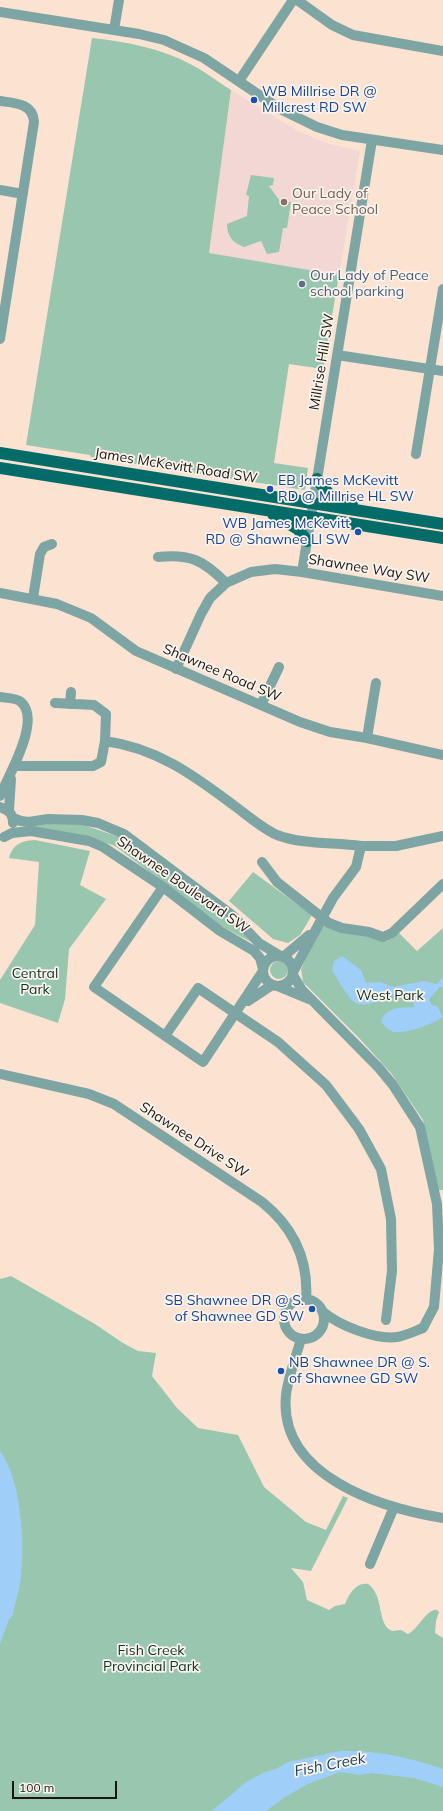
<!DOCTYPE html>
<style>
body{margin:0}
#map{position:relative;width:443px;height:1811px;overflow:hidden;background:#fce2d1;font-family:Mulish,sans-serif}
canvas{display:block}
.scale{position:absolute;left:12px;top:1781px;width:105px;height:18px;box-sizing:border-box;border:2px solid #1f150d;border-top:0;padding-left:5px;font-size:12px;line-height:14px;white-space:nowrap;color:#1f150d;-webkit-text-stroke:3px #faf4ef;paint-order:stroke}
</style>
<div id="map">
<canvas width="443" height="1811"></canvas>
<div class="scale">100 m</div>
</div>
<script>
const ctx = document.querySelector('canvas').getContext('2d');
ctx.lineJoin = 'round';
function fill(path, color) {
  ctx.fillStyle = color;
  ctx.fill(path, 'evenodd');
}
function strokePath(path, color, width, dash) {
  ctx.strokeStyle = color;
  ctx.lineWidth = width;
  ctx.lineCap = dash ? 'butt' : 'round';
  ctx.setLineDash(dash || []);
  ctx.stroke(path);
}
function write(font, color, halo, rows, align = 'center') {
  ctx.font = font + ' Mulish,sans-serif';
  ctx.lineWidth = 3.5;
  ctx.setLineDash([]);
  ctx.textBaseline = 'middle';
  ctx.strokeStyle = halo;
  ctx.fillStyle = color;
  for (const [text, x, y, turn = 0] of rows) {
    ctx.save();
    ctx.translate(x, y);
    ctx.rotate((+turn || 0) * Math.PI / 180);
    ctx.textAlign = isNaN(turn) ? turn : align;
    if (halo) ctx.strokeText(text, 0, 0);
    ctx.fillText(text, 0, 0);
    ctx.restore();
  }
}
fill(new Path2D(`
 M231,90L298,131L326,143L360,151L339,275L209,253Z`), '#f2d7d5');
fill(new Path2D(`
 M92,38C127,42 161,48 192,65C206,72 218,82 231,90L209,253L339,275L323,369L289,364L274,463L308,468L305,490L91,457L90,455L26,445Z
 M251,175L274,178L273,185L269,186L280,201V204L282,205L284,201L291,202L287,228H283L279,252L267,254L261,241L244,247C233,243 227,236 227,224L247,216L249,196L246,195Z
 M54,823L84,825L119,837L229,918L251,942L223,927L115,846L86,836L30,827Z
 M35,840L90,851L80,885L106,899L69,949L65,999L58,1023L0,1003V980L35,925L39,862L9,858C13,844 21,841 35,840Z
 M253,872L312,915L300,935L288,943L273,939L229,901Z
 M321,921L387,941L398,932L417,951L443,928V1190H437L423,1120L391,1073L359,1038L303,982L301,970Z
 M270 970a9 9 0 1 1 18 0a9 9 0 1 1-18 0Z
 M11,1276L95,1324L123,1343L138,1351L156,1353L152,1376L177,1408L198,1428L238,1435L264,1487L306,1522L326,1530L343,1496L348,1498L311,1571L291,1568L303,1582L307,1600L329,1610L335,1606L345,1604C349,1594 356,1582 368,1584C384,1595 377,1622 390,1630C393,1632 397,1630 400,1630C403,1630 405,1633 408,1634C418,1630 427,1608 437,1610L439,1612L436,1621L435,1633L443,1638V1811H0V1279Z`), '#98c6ae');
fill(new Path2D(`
 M342,956L361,970L366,983L381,982L393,987L424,981L437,984L443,977V987H440L429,999L431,1005L437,1006L443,1017C431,1025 409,1033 395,1032C388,1031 384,1026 381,1021C387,1006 401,1008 414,1007V997C392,985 369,1015 353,1001C349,998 335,976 332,970L334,961Z
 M0,1451C21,1479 25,1542 21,1576C20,1589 15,1602 13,1615L9,1619L0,1644Z
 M340,1751C376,1750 409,1757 443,1769V1787L414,1778L371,1773L360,1775L340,1772L308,1784L285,1797L266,1811H212L246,1782L265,1772L276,1769L288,1762Z`), '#9fcff8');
strokePath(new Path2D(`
 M297,0L332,25L353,35L443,51
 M0,12L139,34L164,40L204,58L280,109L317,127L342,135L443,150
 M114,30L119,0
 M239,81L293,0
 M0,101C14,103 33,103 34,122L0,339
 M0,190L23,194
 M337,355L443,371
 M416,454L443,289
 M158,557C191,554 203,560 226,583
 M302,572L372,140
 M0,593L57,604L91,618L136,651L300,722L330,732L367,738L443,755
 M33,598L40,554L44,547L52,544
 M176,669L201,614L210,598L226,583L251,572L275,569L302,572L443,596
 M0,697C6,698 17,698 21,702C42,720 8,776 0,796
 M70,704L71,692
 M261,705L279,667
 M367,738L376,683
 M105,741C156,748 192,774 232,804C246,814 261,828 277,835C304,845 334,842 361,846L356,867L333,898L293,972
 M15,766H93L101,762L105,741L106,714L94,705L55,703
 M0,807C9,811 13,813 13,823
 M9,810L11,779
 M13,818L21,821L29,822L48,819L82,820L98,823L124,834L232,915L259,943L282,957
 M4,837L12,833L31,831L89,841L103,847L163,887L220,931L254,951L260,958L263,969
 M361,846H396L443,836
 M262,862L277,882L329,923L342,928L369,932L383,937L392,933L443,884
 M163,887L94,987L203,1062L263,971
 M263 971a15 15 0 1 1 30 0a15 15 0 1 1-30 0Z
 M283,957L309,935
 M293,975L302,990L379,1068L393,1085L420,1127L437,1204L439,1249L434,1307L423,1328C415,1331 405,1336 397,1337C375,1340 338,1325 322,1311
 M277,986L311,1000
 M248,1001L272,985
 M165,1036L198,988L278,1042L326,1085L359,1129L381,1169L391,1219L392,1271L386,1320
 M0,1074L89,1094L114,1104L262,1202C293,1227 309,1259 306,1300
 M284 1319a20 20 0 1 1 40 0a20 20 0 1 1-40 0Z
 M301,1339C296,1357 288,1377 286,1395C278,1476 381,1508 443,1518
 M370,1564L394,1507`), '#7da5a3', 10);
strokePath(new Path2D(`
 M0,453L443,524
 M0,468L443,538
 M317,479L329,494L352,505
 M273,514L298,529L307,541`), '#036c69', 12);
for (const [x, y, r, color] of [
 [254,100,4,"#1a4fb4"],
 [284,202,4,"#8d6e63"],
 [302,284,4,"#5c6f8a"],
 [270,489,4,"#1a4fb4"],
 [358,532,4,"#1a4fb4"],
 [312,1309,4,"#1a4fb4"],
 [281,1371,4,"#1a4fb4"]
]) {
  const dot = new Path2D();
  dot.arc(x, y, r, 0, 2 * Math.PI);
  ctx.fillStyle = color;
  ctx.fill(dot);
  strokePath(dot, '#faf4ef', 1.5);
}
write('14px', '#164399', '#faf4ef', [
 ["WB Millrise DR @",262,92],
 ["Millcrest RD SW",262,108],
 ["EB James McKevitt",278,481],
 ["RD @ Millrise HL SW",278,497],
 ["WB James McKevitt",350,524,"right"],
 ["RD @ Shawnee LI SW",350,540,"right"],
 ["SB Shawnee DR @ S.",304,1301,"right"],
 ["of Shawnee GD SW",304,1317,"right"],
 ["NB Shawnee DR @ S.",289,1363],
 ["of Shawnee GD SW",289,1379]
], 'left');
write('14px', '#785e54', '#faf4ef', [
 ["Our Lady of",292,194],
 ["Peace School",292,210]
], 'left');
write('14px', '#4e5e75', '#faf4ef', [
 ["Our Lady of Peace",310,276],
 ["school parking",310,292]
], 'left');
write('14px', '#1f150d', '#faf4ef', [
 ["Millrise Hill SW",322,362,-81],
 ["James McKevitt Road SW",176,466,9],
 ["Shawnee Way SW",369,569,9],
 ["Shawnee Road SW",222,673,23],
 ["Shawnee Boulevard SW",183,885,35],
 ["Shawnee Drive SW",194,1140,33]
]);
write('14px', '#0e3223', '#faf4ef', [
 ["Central",35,974],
 ["Park",35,990],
 ["West Park",390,996],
 ["Fish Creek",151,1651],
 ["Provincial Park",151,1667]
]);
write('italic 15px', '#103d5f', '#faf4ef', [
 ["Fish Creek",330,1765,-11]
]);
</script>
